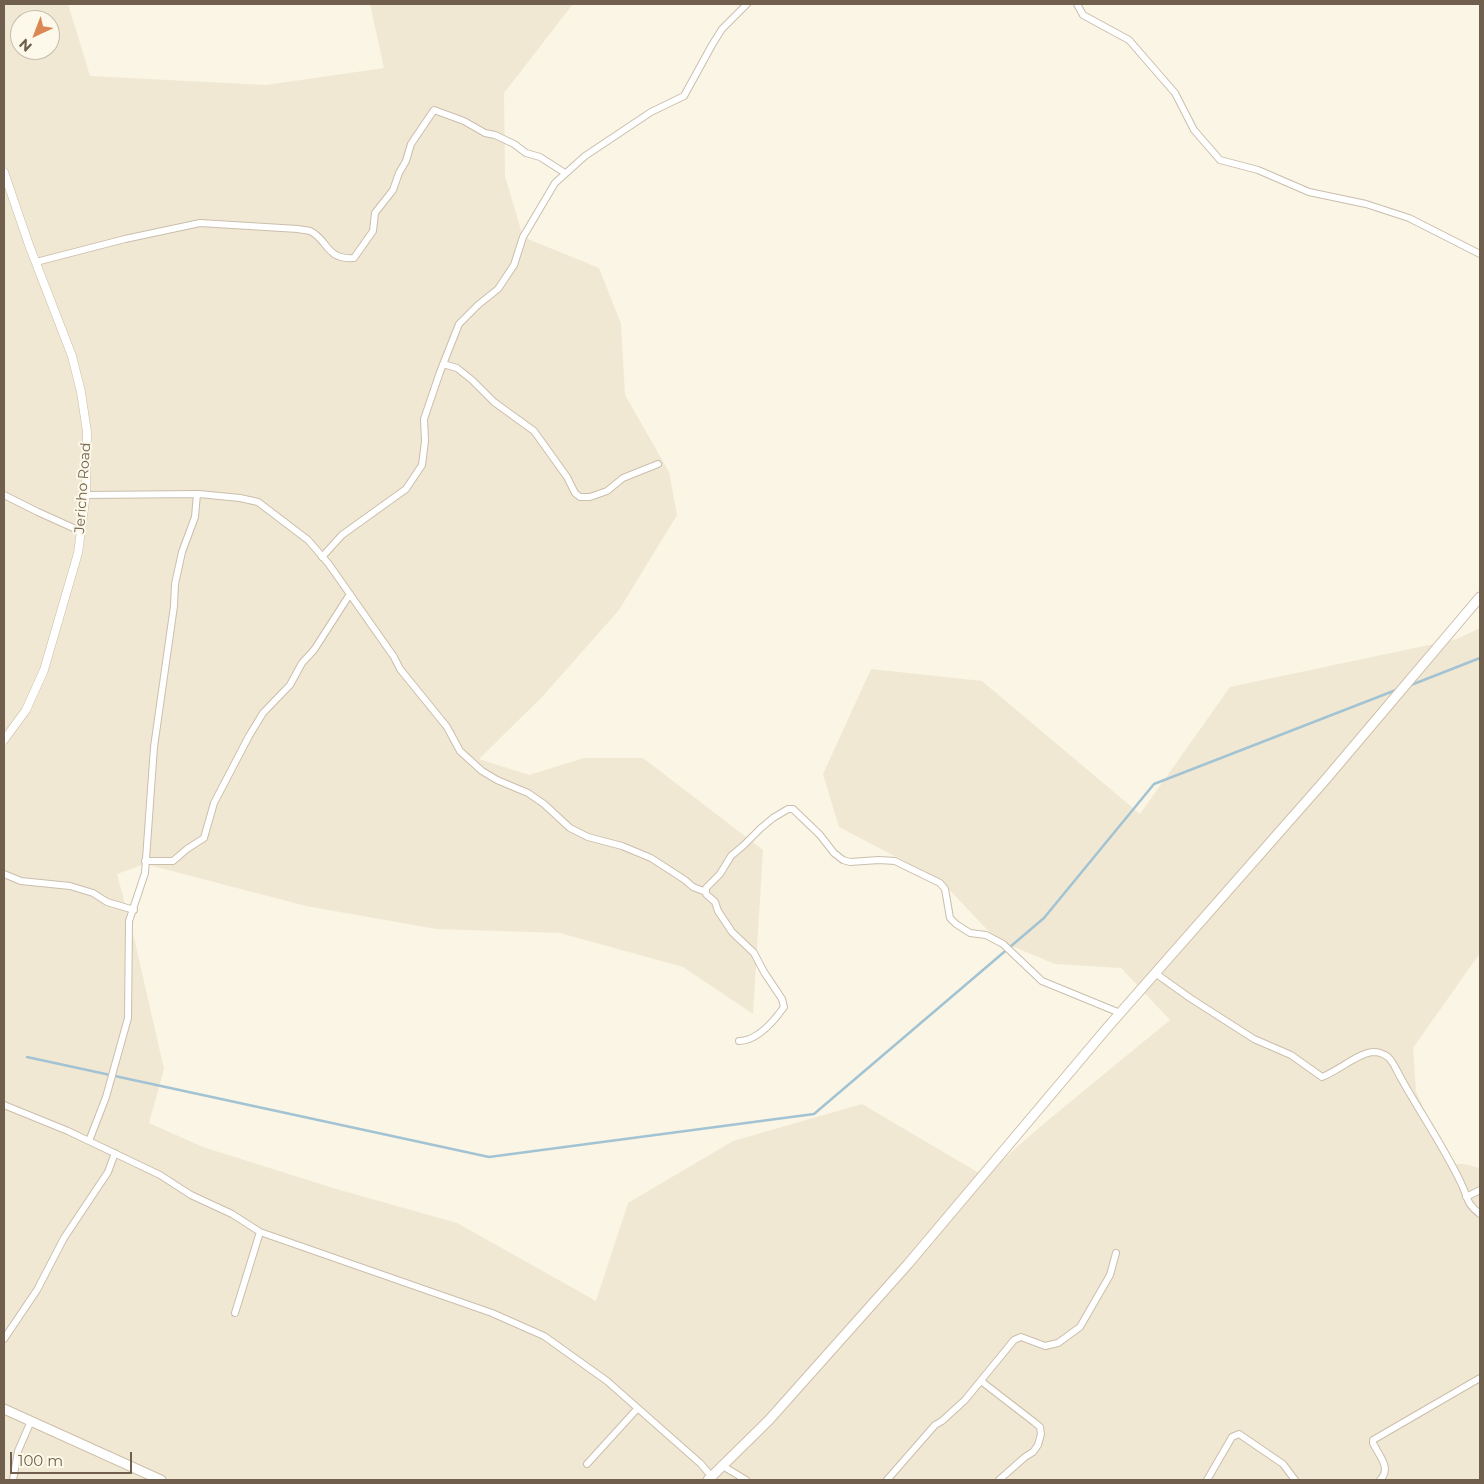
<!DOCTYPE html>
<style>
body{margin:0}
#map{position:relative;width:1484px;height:1484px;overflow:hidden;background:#faf5e4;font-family:Montserrat,sans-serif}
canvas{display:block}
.frame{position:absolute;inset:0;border:5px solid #705f4c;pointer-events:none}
.north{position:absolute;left:10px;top:10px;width:50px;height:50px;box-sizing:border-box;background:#fdf9ea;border:1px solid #c5bbab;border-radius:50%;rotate:223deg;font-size:14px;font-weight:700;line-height:20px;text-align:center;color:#705f4c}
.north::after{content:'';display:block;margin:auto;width:18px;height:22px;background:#da8753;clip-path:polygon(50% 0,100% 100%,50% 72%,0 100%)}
.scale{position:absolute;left:10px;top:1452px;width:122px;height:22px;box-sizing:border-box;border:2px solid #705f4c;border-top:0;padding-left:6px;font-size:15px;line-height:18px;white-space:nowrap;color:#705f4c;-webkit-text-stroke:4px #fdf9ea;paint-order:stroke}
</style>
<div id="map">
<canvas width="1484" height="1484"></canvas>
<div class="frame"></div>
<div class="north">N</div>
<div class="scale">100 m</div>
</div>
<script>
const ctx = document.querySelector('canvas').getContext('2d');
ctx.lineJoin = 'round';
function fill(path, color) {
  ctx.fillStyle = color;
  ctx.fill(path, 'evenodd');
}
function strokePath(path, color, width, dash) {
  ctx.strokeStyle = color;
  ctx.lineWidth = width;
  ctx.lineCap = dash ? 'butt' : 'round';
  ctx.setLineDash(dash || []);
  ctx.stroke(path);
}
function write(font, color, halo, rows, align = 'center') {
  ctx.font = font + ' Montserrat,sans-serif';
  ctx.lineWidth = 4;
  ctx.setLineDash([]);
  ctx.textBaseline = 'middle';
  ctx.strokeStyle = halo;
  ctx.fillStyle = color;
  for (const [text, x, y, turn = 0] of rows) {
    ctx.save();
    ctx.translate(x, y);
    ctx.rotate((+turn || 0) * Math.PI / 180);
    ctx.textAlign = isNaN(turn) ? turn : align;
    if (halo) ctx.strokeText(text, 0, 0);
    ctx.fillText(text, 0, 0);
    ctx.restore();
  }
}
fill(new Path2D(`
 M4,4H68L90,76L266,85L384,68L370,4H573L504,93L505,176L523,237L599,268L621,324L625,395L669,472L677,515L619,610L543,696L479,759L529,775L584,758H643L763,850L753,1014L683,967L560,933L436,929L306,906L145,864L117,874L135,942L164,1069L149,1123L203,1147L333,1188L457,1223L596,1301L628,1203L733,1141L862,1104L984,1176L1047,1121L1170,1020L1121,968L1055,964L997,940L940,880L839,827L823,774L871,669L982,681L1140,814L1230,687L1457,639L1480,628V953L1413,1048L1416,1091L1447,1164H1464L1480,1168V1480H4ZM20,20H50V50H20Z`), '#f1e8d3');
strokePath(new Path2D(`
 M1411,685L1480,658
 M27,1057L489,1157L814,1114L1044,918L1154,784L1396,690`), '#a2c3d3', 2.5);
const minor = new Path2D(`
 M1077,4L1083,15L1129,40L1175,93L1194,130L1220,160L1258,170L1309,192L1366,204L1409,218L1480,254
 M36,262L125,239L200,223L298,229C302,230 307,230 310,231C328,239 325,260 354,258L373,231L375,213L393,190L399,173L406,161L411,144L434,110L464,121L485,133L495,135L514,144L526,153L540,157L565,173
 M443,364L457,368L472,380L494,402L534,431L567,477L575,493L580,497H590L607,491L623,478L658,464
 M4,495L38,512L80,531
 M85,495L199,494L240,498L258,502L308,540L328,563L394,657L400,669L447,727L460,751L482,771L497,780L528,793L544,804L570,828L588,837L622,846L651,858L685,880L693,887L706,892
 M322,557L342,535L406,489L422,465L425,441L424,419L440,372L459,324L478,305L498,289L514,265L523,237L555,183L585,156L651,112L684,96L712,45L722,29L747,4
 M145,861H173L187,849L204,838L214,803L249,736L263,713L290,685L302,663L314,650L350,594
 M4,874L21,881L70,886L93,893L107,902L134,910
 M1155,973L1190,998L1254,1039L1291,1055L1322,1077C1338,1071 1358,1053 1373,1052C1378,1052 1384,1054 1388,1057C1395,1064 1397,1072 1402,1080C1421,1114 1444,1147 1461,1183C1468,1197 1466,1204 1480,1214
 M739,1041C757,1041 774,1021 784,1007L782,999L764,972L754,953L732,932L718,911L715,902L706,894V888L720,874L731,856L744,845L761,828L773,818L788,809H793L820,835L834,853L843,860L850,862L879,860L895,861L940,883L945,889L950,918L956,924L970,933L986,935L1003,944L1042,981L1120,1013
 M4,1105L68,1131L160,1175L191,1195L232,1214L260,1232L492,1313L544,1336L607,1381L701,1464L711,1476
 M89,1141L106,1097L128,1018L129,921L145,873L154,747L174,606L175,584L182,552L195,517L197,494
 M1466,1197L1480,1190
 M235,1313L260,1232
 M4,1339L37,1290L64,1238L108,1172L115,1153
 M981,1381L1034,1422L1040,1427L1041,1434L1038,1445L1033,1452L1025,1457L999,1480
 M587,1464L637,1409
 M721,1465L746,1480
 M13,1480L18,1451L31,1421
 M887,1480L935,1425L942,1421L965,1400L1014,1340L1021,1337L1045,1346L1058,1343L1080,1327L1110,1275L1116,1253
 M1207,1480L1232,1437L1239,1434L1283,1464L1295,1480
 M1380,1480C1392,1468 1379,1456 1373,1443V1440L1480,1378`);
const tertiary = new Path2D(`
 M4,172L29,245L72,356L81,392L87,432L86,493L78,553L44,670L26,710L4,740`);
const secondary = new Path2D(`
 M4,1409L161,1480
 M708,1480L769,1420L908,1264L1107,1028L1326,779L1480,597`);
strokePath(minor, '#cabeac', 8);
strokePath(tertiary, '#cabeac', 9);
strokePath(secondary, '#cdbfaa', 11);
strokePath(minor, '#fff', 6);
strokePath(tertiary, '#fff', 8);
strokePath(secondary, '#fff', 9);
write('14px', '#705f4c', '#fdf9ea', [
 ["Jericho Road",83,488,-86]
]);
</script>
